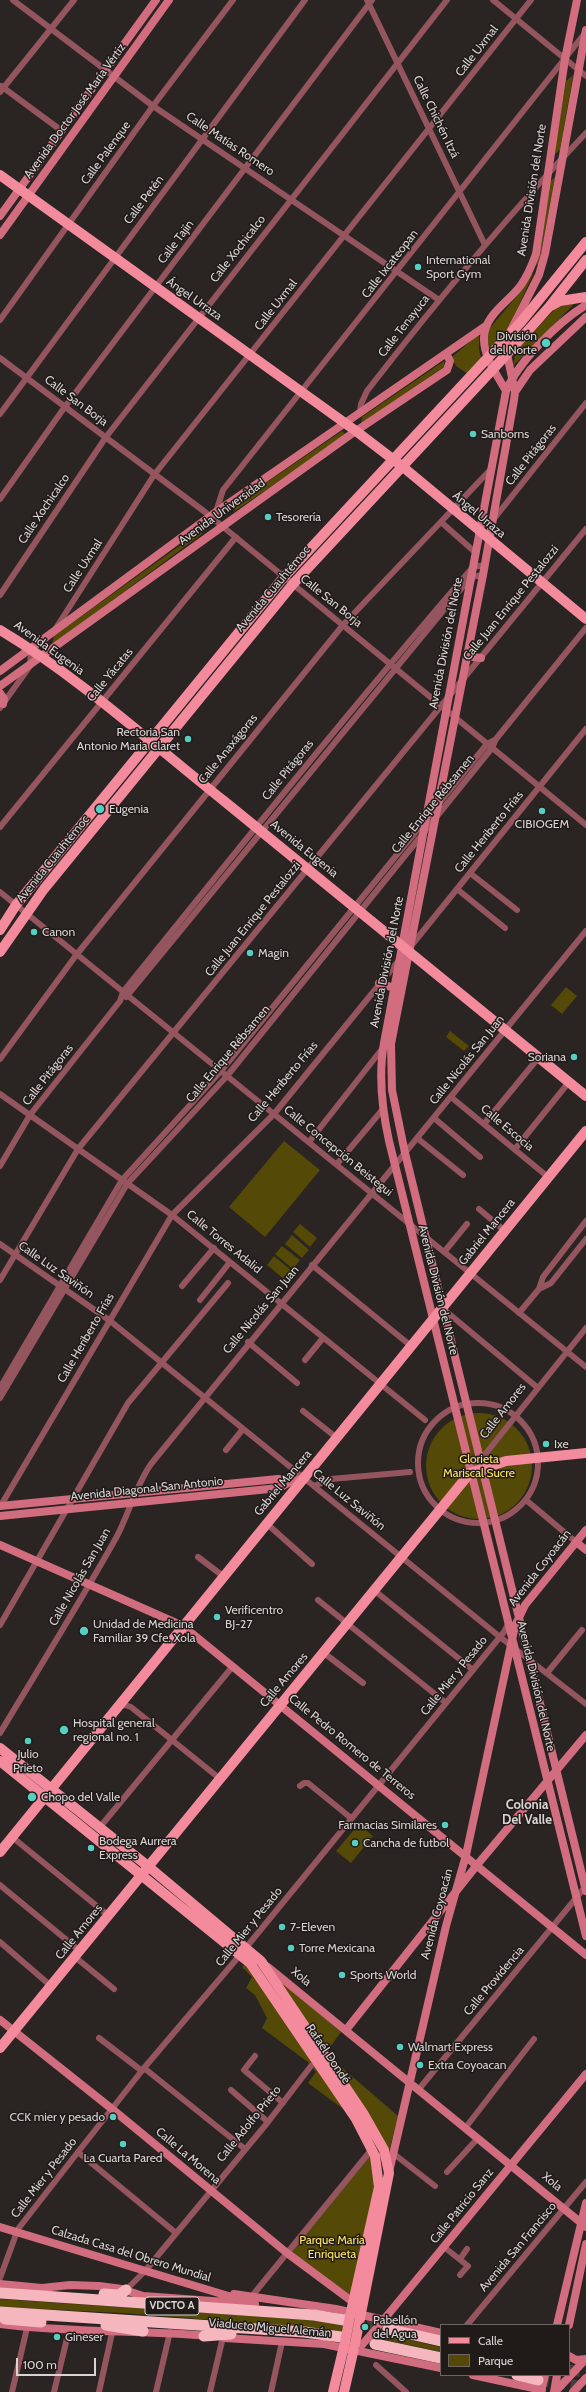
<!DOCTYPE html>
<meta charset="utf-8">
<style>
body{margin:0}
#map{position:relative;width:586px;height:2392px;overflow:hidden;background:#2a2423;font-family:Cabin,sans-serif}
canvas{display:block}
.legend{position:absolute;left:440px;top:2324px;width:130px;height:52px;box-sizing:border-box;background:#201b19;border:1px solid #6a6563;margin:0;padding:5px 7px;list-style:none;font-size:12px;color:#d8d4d3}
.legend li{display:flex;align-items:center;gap:8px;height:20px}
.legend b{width:20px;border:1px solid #6a6563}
.scale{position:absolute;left:16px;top:2358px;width:80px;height:18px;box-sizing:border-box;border:2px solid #d8d4d3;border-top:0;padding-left:5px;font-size:12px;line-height:14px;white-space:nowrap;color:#d8d4d3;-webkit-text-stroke:3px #201b19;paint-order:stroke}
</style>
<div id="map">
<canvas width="586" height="2392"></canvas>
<ul class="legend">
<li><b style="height:5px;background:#f38b9c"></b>Calle</li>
<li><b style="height:11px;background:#544906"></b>Parque</li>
</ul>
<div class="scale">100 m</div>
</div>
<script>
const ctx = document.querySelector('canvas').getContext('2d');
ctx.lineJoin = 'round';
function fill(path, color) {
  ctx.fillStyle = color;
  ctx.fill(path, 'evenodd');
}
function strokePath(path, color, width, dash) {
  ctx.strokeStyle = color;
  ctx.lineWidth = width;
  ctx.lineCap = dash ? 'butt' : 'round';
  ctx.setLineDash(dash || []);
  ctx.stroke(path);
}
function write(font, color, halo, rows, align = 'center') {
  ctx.font = font + ' Cabin,sans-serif';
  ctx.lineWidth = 3;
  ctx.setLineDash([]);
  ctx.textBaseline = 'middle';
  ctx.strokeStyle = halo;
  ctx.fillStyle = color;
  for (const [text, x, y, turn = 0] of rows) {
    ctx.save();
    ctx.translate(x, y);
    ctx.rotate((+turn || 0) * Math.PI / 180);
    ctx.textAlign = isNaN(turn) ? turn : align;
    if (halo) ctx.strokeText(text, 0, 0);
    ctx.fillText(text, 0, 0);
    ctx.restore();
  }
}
fill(new Path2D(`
 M573,75L560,150L554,155L566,81Z
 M555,177L539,264L536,265L542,243L549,182Z
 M531,274H533L504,338L491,351L487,341L489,329L523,289Z
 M575,303L513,366L516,350L557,307Z
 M479,334V350L482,360L468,374L456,366L452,357Z
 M444,361L445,366L361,424L362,417Z
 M342,431L346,435L235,511L232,506Z
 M200,531L202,534L52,645L54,636Z
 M566,987L577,996L562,1014L551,1005Z
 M450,1031L469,1046L464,1051L446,1037Z
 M284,1141L320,1170L265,1237L229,1207Z
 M300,1224L317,1238L310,1247L293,1232Z
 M292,1235L309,1250L302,1258L285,1244Z
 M282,1246L300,1260L293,1269L275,1254Z
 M274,1256L291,1270L284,1279L267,1265Z
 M426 1466a53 53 0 1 1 106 0a53 53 0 1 1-106 0Z
 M359,1824L373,1836L351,1863L336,1851Z
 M246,1963L354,2117L308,2083L316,2072L309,2063L262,2028L267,2018L255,1995L246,1988L252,1977L242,1967Z
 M271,1973L341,2032L328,2050L332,2059L398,2116L389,2152Z
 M371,2152L377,2177L352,2296L288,2253Z
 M0,2299L328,2321L344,2324L342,2332L317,2328L122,2313L0,2307Z
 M387,2335L441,2347V2352L386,2340Z`), '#544906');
strokePath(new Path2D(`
 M350,2321L388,2329
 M569,2370L586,2372
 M538,2380L586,2387`), '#443e3d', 11, [11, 5.5]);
strokePath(new Path2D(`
 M13,0L153,106L439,300
 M367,0L485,245
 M493,0L586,76
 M1,86L62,131
 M0,92L74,0
 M0,320L153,106L233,0
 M0,358L205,512L586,825
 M360,412L361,404L367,391C436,302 508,215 586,133
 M0,414L305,0
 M0,499L64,408L372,0
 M216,512L223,490L585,33
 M493,520L586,403
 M441,522L476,553
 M0,595L106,437L447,0
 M56,628L154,475L531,0
 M0,708L30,666L31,649
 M0,827L236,537
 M470,873L517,910
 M457,889L505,928
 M0,892L586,1367
 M411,946L586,729
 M126,997L465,584L471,577L483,575
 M0,1059L77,954L343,625L492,468
 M0,1094L172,1215L425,1420
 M451,1097L548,1177
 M434,1118L480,1157
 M484,1124L539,1057
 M417,1138L463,1175
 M309,1142L382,1049
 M515,1149L569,1082
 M337,1164L383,1109
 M0,1166L30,1115L120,1001L123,992C238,849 353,706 473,567L485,565
 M479,1209L505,1231
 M0,1244L109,1320L500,1637L586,1704
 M445,1251L467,1224
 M312,1265L411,1346
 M0,1280L78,1149L586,529
 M182,1286L214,1248
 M539,1289L551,1283L586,1239
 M200,1300L230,1262
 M442,1308L538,1388
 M519,1313L539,1289L543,1277L586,1221
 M248,1342L297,1383
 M305,1360L323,1338
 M0,1388L122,1180L221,1071L487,744L496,739
 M0,1398L127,1184L227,1076L492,748L496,739L586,628
 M418 1463a60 60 0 1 1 120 0a60 60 0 1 1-120 0Z
 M303,1411L337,1438
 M226,1450L243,1429
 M471,1472L586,1328
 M314,1486L331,1479L410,1472
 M526,1500L576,1542
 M0,1507L172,1215L274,1114L400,959
 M266,1523L312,1564
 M198,1557L223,1576
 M375,1591L473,1670
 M318,1600L446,1703
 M0,1625L128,1403L228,1283
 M324,1653L363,1683
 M547,1673L582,1630
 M119,1706L125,1705L131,1707L219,1778
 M0,1733C39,1668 79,1604 116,1538C129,1514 135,1487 151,1464L586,931
 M300,1786L304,1783H308L351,1818
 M100,1827L233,1666
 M12,1837L109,1916
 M0,1885L80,1951
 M0,1942L51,1986
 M75,1957L114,1989
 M99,2038L142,2071
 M255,2056L244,2070L283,2103
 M144,2068L245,2149
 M419,2089L586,1886
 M231,2090L268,2122
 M466,2127L534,2039
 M78,2152L176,2233
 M394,2154L435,2186
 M447,2172L478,2138
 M444,2247L468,2266L460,2275
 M460,2259L467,2249
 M0,2278L18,2229L78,2152L144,2068L240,1955L504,1632L509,1622
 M126,2290L145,2271L268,2122L311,2066
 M252,2296L372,2149
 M467,2325L586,2182
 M376,2365L406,2392
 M12,2392L27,2328
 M54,2392L69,2330
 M99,2392L112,2333
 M156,2392L170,2332
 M210,2392L223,2337
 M271,2392L282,2342`), '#94555f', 6);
strokePath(new Path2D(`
 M586,30L545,254L539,275L508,336L507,354L515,392L514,400L483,575L391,1044L392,1090L405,1153L586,1891
 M0,216L156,0
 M0,235L169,0
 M586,305C558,322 519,361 506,391L384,1043C378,1076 382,1109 389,1141L586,1936
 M506,391C497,375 483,356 484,337C485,314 509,302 521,285C528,275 532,265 536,254L565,59L577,0
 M515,392L530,370L586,317
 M468,651L473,657L481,658
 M0,671L216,512L487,325
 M0,686L350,435L447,370L450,361L447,355
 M0,693L4,699L3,704
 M379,983L394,988
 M0,1506L278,1479L294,1480L305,1479
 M0,1516L279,1488L294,1480
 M576,1542L586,1550
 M0,1545L183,1626L586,1955
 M268,1967L586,2227
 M0,2020L112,2109L287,2253L357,2305
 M346,2030L477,1865L586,1735
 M389,2172L446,1926L466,1855L515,1626L525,1605L586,1530
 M0,2227L255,2304
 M0,2284L42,2288L70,2285L99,2286L122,2289L143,2296L240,2303
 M234,2294L336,2309L441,2333
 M381,2323L586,2074
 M0,2324C70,2333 139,2330 209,2336
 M557,2325L586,2203
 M569,2325L586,2244
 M225,2338L324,2344L441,2368
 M569,2356L576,2360L586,2359
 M473,2375L542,2390
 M541,2392L545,2375
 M554,2392L557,2375
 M555,2392L586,2359
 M573,2392L586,2378`), '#d16d7e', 8);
strokePath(new Path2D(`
 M0,175L356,431L403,467L586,619
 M551,306L560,301L586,297
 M0,630C80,678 151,743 224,801C345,899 466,997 586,1096
 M0,930L16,905L284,577L521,322L586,242
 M0,952L44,889L293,584L507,354L549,307L586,260
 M0,1748L149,1867L261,1961L363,2113L384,2150L389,2173L360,2318
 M0,1761L250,1963L356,2119L375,2156L379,2187L350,2316
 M0,1852L586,1131
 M0,2048L470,1473L506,1461L586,1453
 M333,2392L345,2342
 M344,2392L355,2344`), '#f38b9c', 10);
strokePath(new Path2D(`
 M0,2293L314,2315L344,2320
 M104,2294L119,2295L126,2290
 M0,2312L304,2332L341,2337
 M5,2319L41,2322
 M106,2325L143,2331
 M388,2329L441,2341
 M204,2336L231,2334
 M375,2344L441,2358
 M517,2375L538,2380`), '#f6b6be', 11);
strokePath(new Path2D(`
 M361,2346L381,2323`), '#d16d7e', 8);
strokePath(new Path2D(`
 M345,2342L350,2316
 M355,2344L360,2318`), '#f38b9c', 10);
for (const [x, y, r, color] of [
 [418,267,4,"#56cec3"],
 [546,343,5,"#56cec3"],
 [473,434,4,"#56cec3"],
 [268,517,4,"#56cec3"],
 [188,739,4,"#56cec3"],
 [100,809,5,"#56cec3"],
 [542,811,4,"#56cec3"],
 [34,932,4,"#56cec3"],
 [250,953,4,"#56cec3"],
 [574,1057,4,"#56cec3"],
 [546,1444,4,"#56cec3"],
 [217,1617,4,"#56cec3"],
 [84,1631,5,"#56cec3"],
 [64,1730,5,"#56cec3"],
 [28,1741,4,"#56cec3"],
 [32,1797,5,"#56cec3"],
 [445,1825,4,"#56cec3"],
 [355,1843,4,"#56cec3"],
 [91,1848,4,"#56cec3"],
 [282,1927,4,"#56cec3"],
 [291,1948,4,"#56cec3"],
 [342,1975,4,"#56cec3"],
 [400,2047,4,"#56cec3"],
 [420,2065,4,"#56cec3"],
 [113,2117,4,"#56cec3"],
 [123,2144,4,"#56cec3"],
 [365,2327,4,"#56cec3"],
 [57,2337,4,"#56cec3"]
]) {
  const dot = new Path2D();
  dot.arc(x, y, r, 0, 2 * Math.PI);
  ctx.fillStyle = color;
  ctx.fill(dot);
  strokePath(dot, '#201b19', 1.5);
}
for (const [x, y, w] of [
 [172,2306,54]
]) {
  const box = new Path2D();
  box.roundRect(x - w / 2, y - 9, w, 18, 3);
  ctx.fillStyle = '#201b19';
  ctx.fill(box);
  strokePath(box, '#d8d4d3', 1);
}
write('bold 11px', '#d8d4d3', null, [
 ["VDCTO A",172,2306]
]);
write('12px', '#d8d4d3', '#201b19', [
 ["Calle Uxmal",477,51,-52],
 ["Avenida Doctor José María Vértiz",75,111,-54],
 ["Calle Chichén Itzá",436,117,64],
 ["Calle Matías Romero",230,144,34],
 ["Calle Palenque",106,153,-54],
 ["Avenida División del Norte",532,190,-81],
 ["Calle Petén",144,200,-53],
 ["Calle Tajín",176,242,-53],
 ["Calle Xochicalco",238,249,-52],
 ["Calle Ixcateopan",390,264,-52],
 ["Ángel Urraza",194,299,35],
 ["Calle Uxmal",276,305,-52],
 ["Calle Tenayuca",404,326,-52],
 ["Calle San Borja",76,401,37],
 ["Calle Pitágoras",531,455,-52],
 ["Calle Xochicalco",44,509,-56],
 ["Avenida Universidad",222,512,-36],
 ["Ángel Urraza",479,515,40],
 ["Calle Uxmal",83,566,-57],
 ["Avenida Cuauhtémoc",273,589,-50],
 ["Calle San Borja",331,601,39],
 ["Calle Juan Enrique Pestalozzi",511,603,-51],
 ["Avenida División del Norte",446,643,-79],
 ["Avenida Eugenia",49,648,36],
 ["Calle Yácatas",110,675,-51],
 ["Calle Anaxágoras",228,749,-51],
 ["Calle Pitágoras",288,770,-51],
 ["Calle Enrique Rébsamen",433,804,-51],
 ["Calle Heriberto Frías",489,832,-51],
 ["Avenida Eugenia",304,849,39],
 ["Avenida Cuauhtémoc",53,859,-51],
 ["Calle Juan Enrique Pestalozzi",253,919,-51],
 ["Avenida División del Norte",387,962,-79],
 ["Calle Enrique Rébsamen",228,1054,-50],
 ["Calle Nicolás San Juan",467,1060,-51],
 ["Calle Pitágoras",48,1075,-52],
 ["Calle Heriberto Frías",283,1082,-50],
 ["Calle Escocia",507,1128,40],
 ["Calle Concepción Beistegui",338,1151,39],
 ["Gabriel Mancera",487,1232,-51],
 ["Calle Torres Adalid",224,1242,39],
 ["Calle Luz Saviñón",56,1270,35],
 ["Avenida División del Norte",438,1290,76],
 ["Calle Nicolás San Juan",261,1310,-50],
 ["Calle Heriberto Frías",86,1338,-60],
 ["Calle Amores",503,1411,-52],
 ["Gabriel Mancera",283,1483,-50],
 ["Avenida Diagonal San Antonio",147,1489,-6],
 ["Calle Luz Saviñón",349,1500,39],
 ["Avenida Coyoacán",540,1568,-52],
 ["Calle Nicolás San Juan",80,1577,-60],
 ["Calle Mier y Pesado",454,1676,-51],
 ["Calle Amores",284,1680,-50],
 ["Avenida División del Norte",536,1686,77],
 ["Calle Pedro Romero de Terreros",352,1747,39],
 ["Avenida Coyoacán",437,1914,-75],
 ["Calle Mier y Pesado",249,1927,-51],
 ["Calle Amores",79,1932,-51],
 ["Xola",301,1977,39],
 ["Calle Providencia",494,1981,-50],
 ["Rafaél Dondé",328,2054,56],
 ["Calle Adolfo Prieto",249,2124,-51],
 ["Calle La Morena",188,2156,40],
 ["Calle Mier y Pesado",44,2178,-52],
 ["Xola",552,2182,39],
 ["Calle Patricio Sanz",462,2206,-51],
 ["Avenida San Francisco",518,2247,-50],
 ["Calzada Casa del Obrero Mundial",131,2254,17],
 ["Viaducto Miguel Alemán",270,2328,5]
]);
write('12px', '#d8d4d3', '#201b19', [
 ["International",426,260],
 ["Sport Gym",426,274],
 ["División",537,336,"right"],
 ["del Norte",537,350,"right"],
 ["Sanborns",481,434],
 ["Tesorería",276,517],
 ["Rectoria San",180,732,"right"],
 ["Antonio Maria Claret",180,746,"right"],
 ["Eugenia",109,809],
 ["CIBIOGEM",542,824,"center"],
 ["Canon",42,932],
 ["Magin",258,953],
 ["Soriana",566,1057,"right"],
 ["Ixe",554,1444],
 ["Verificentro",225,1610],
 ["BJ-27",225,1624],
 ["Unidad de Medicina",93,1624],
 ["Familiar 39 Cfe. Xola",93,1638],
 ["Hospital general",73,1723],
 ["regional no. 1",73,1737],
 ["Julio",28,1754,"center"],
 ["Prieto",28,1768,"center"],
 ["Chopo del Valle",41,1797],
 ["Farmacias Similares",437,1825,"right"],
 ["Bodega Aurrera",99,1841],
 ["Express",99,1855],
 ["Cancha de futbol",363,1843],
 ["7-Eleven",290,1927],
 ["Torre Mexicana",299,1948],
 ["Sports World",350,1975],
 ["Walmart Express",408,2047],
 ["Extra Coyoacan",428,2065],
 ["CCK mier y pesado",105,2117,"right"],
 ["La Cuarta Pared",123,2158,"center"],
 ["Pabellón",373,2320],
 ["del Agua",373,2334],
 ["Gineser",65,2337]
], 'left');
write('12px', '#fee55b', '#201b19', [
 ["Glorieta",479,1459],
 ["Mariscal Sucre",479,1473],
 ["Parque María",332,2240],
 ["Enriqueta",332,2254]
]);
write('bold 13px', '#d8d4d3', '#201b19', [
 ["Colonia",527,1805],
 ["Del Valle",527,1820]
]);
</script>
